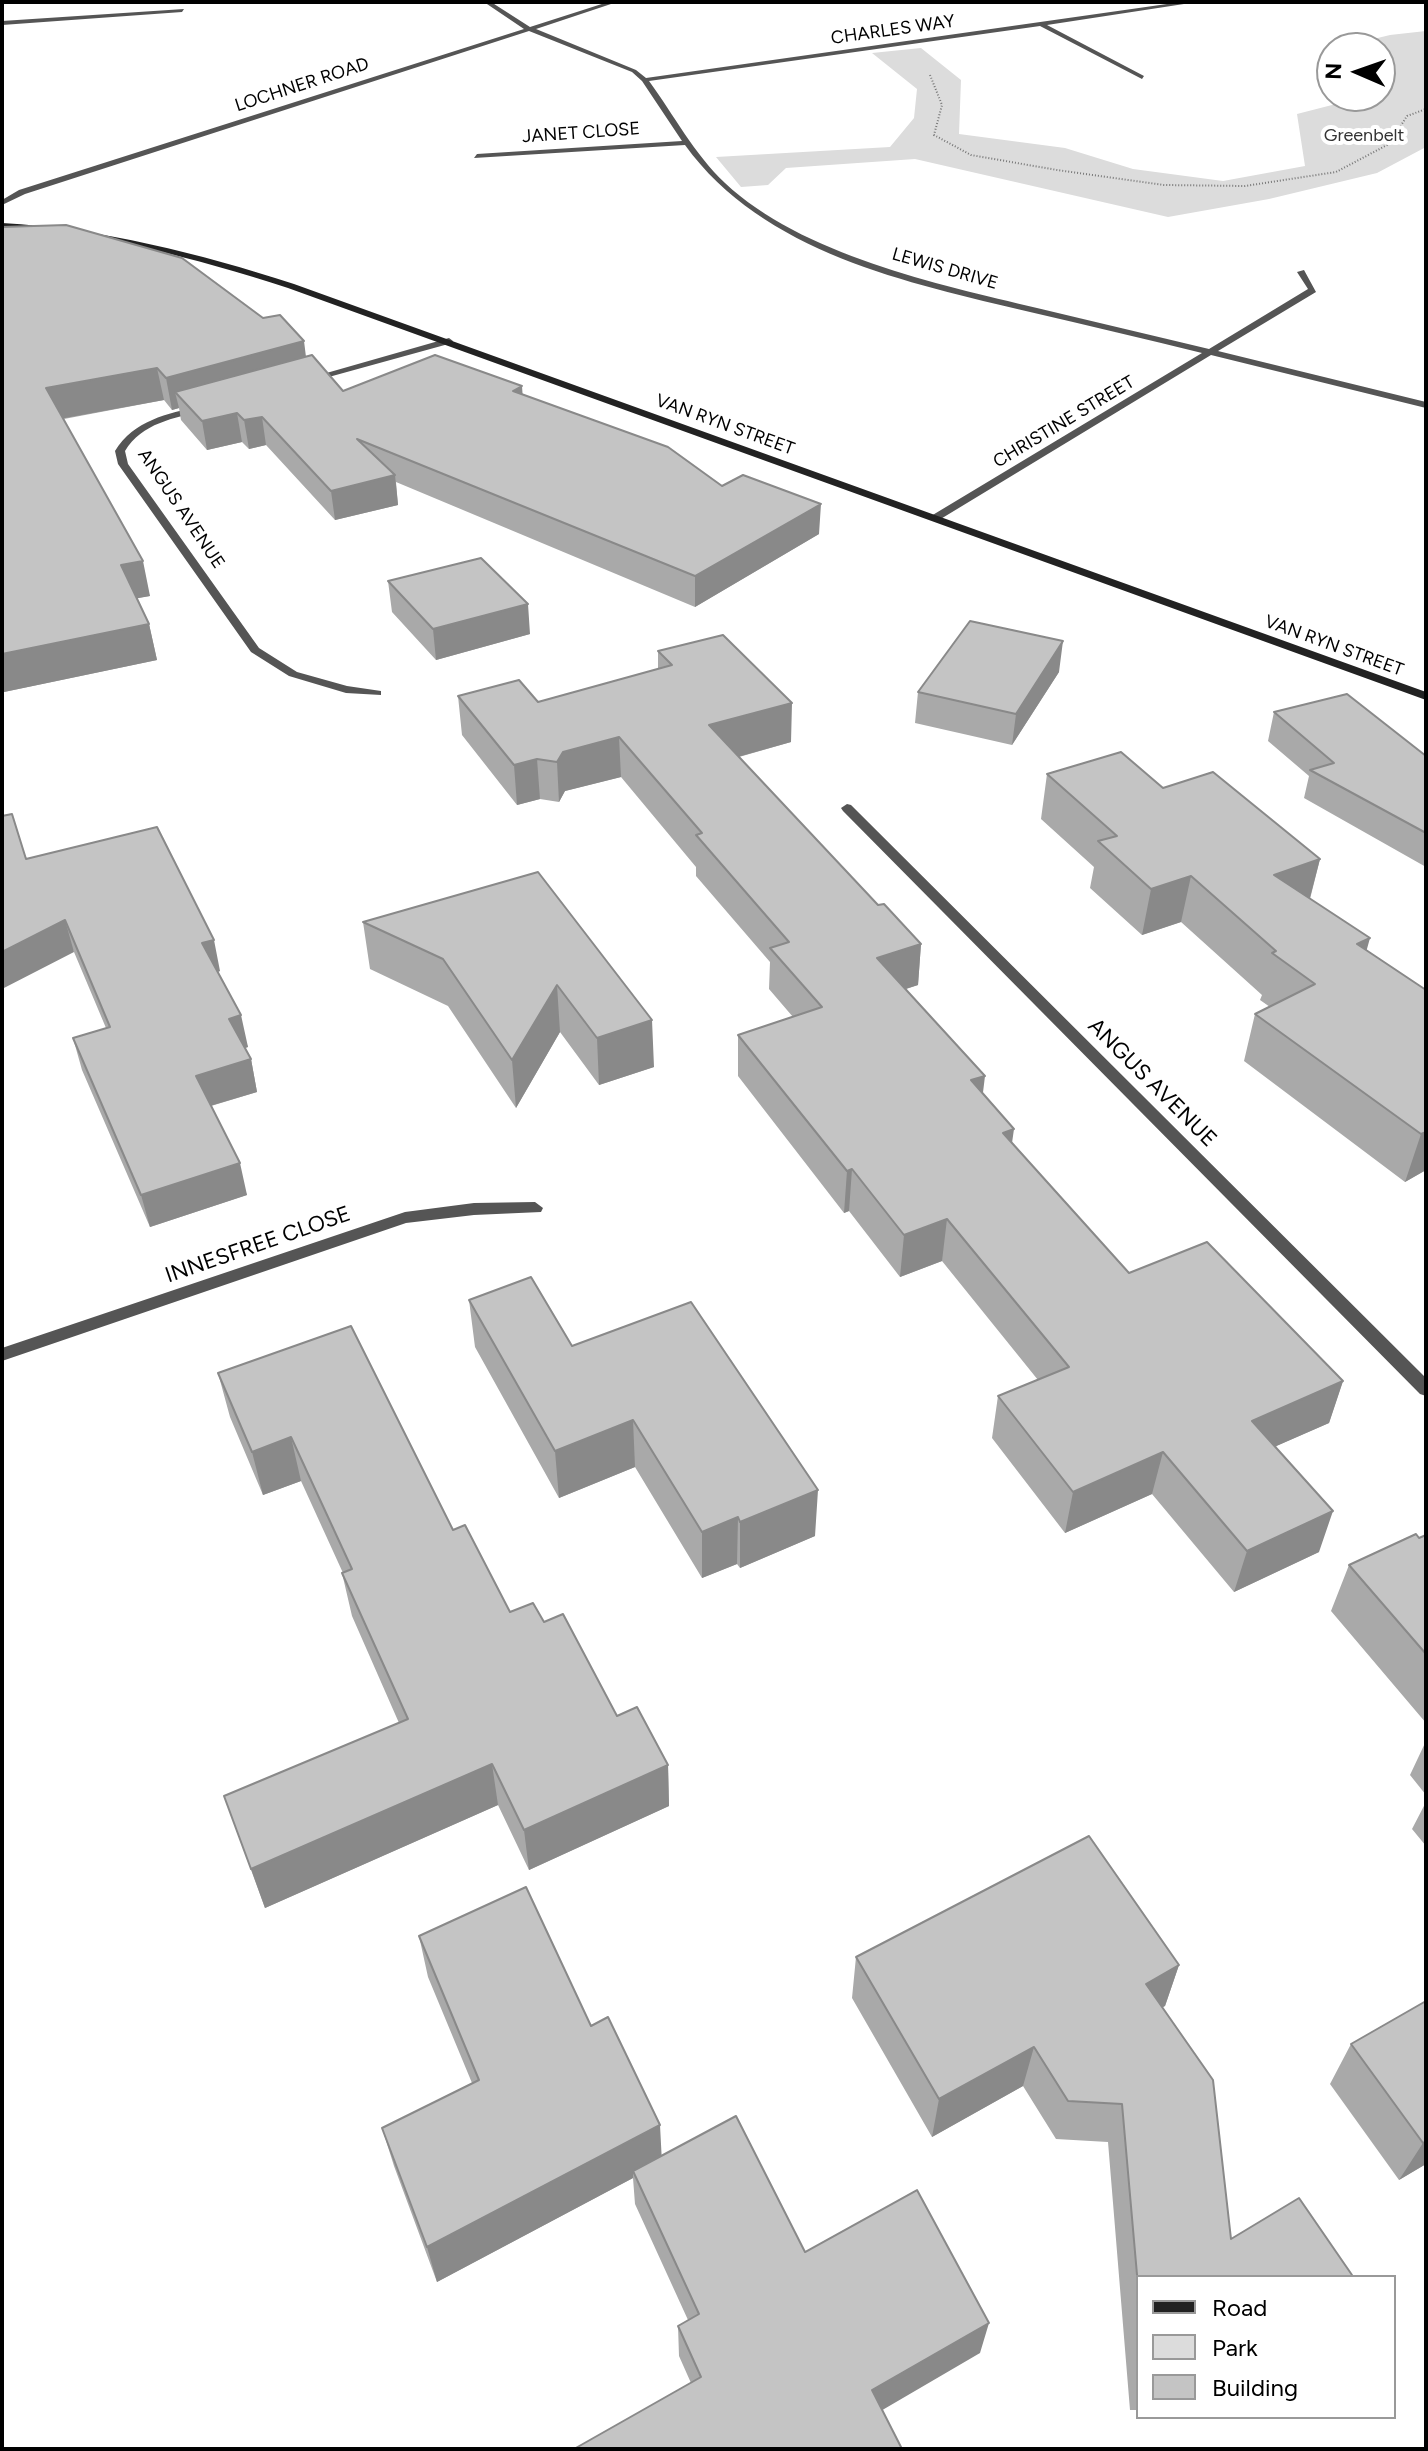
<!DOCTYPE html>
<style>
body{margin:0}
#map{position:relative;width:1428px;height:2451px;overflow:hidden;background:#fff;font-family:Figtree,sans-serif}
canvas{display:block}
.frame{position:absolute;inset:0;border:4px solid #000;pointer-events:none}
.legend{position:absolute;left:1136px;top:2275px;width:260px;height:144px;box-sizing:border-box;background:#fff;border:2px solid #999;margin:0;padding:10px 14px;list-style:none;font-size:24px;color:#000}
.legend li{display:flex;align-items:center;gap:16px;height:40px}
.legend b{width:40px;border:2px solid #999}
.north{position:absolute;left:1316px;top:32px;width:80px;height:80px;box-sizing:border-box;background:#fff;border:2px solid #999;border-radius:50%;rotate:272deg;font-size:22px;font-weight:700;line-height:32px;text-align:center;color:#000}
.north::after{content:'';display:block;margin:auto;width:28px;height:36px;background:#000;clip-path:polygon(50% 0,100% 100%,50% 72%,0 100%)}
</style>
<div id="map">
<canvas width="1428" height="2451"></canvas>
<div class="frame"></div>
<ul class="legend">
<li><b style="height:10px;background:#222"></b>Road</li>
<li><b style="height:22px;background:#dcdcdc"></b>Park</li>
<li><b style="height:22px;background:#c4c4c4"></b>Building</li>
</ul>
<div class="north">N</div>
</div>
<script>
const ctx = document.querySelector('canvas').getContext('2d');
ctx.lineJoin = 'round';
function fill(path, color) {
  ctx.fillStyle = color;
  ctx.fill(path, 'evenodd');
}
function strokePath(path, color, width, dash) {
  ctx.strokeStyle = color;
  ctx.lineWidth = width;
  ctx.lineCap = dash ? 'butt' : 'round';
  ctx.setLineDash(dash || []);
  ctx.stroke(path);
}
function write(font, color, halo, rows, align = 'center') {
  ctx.font = font + ' Figtree,sans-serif';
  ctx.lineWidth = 8;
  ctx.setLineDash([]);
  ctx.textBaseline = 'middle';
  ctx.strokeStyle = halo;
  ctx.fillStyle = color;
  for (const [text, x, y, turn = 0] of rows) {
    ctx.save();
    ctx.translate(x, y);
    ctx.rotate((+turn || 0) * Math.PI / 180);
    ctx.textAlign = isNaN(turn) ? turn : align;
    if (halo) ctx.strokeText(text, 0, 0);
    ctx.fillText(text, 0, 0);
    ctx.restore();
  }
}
fill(new Path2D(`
 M1426,31V147L1377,173L1269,199L1168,217L915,159L786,168L768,185L741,187L716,157L890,147L914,118L917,89L872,53L921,48L961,80L959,134L1065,148L1133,169L1223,181L1305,166L1297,114L1367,96H1380V48L1345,46L1390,35Z`), '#dcdcdc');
strokePath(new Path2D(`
 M930,75L942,105L934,135L971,155L1057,170L1164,185L1245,186L1336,172L1389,144L1407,116L1426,109`), '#777', 2, [1, 2]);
fill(new Path2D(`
 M484,2H491L530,27L608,2H617L536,29L636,70L646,78L1181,2H1197L1047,25L1144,76L1142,79L1040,26L649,81C674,115 694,154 725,183C802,255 937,284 1037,308C1094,322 1152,335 1209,349L1308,289L1297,272L1304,270L1316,292L1218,351L1426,402V408L1211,355L939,520H931V516L1202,353C1145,339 1087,325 1030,312C908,283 763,253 685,145L474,158L477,154L682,141L642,81L632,72L529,31L25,194L2,205V200L19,190L524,29Z
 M184,9L182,12L2,25V21Z
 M449,338L453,341L452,343L307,383L302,380Z
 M200,406L205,409L203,411C174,418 142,423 125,451L128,464L259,648L297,672L347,686L381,691V695L346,693L289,676L251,652L118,464L115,451C134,420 167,414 200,406Z
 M847,804L851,805L1426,1378V1396L1420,1394L843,811L841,808Z
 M535,1202L543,1208L541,1212L474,1215L406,1223L2,1361V1348L405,1212L474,1203Z`), '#555');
fill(new Path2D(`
 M2,223C103,229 198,253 294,284L1426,692V700L288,288C193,257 101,234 2,227Z`), '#222');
fill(new Path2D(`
 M2,227L306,356L343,391L522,386V394L722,486L819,534L695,607L396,482L398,505L335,520L266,445L249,449L242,442L207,450L181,420L179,408L172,410L164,400L64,419L150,596L137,598L149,624L157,660L4,692L2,687Z
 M388,581L530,634L436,660L392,612Z
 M658,651L791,742L739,757L878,905L921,944L918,985L906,989L983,1093L1012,1143L1129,1273L1343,1381L1329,1423L1276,1446L1319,1552L1234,1592L1152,1494L1065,1533L992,1438L998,1396L1038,1380L942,1261L900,1277L849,1211L844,1213L738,1076V1035L793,1017L769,989L770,962L696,876V867L621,777L565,791L559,802L540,799L517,805L462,735L458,696L538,702L658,669Z
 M1059,672L1012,745L915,723L918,692Z
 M1274,712L1426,756V867L1304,798L1309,776L1268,741Z
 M1047,774L1163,788L1320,859L1310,899L1366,950L1426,990V1170L1405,1182L1244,1061L1255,1014L1270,1007L1260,1000L1262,995L1181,922L1142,935L1090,888L1094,867L1041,819Z
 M26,859L220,971L218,972L248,1047L245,1048L251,1059L257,1092L211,1106L247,1195L150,1227L82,1070L73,1038L106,1028L74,952Z
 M538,872L654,1067L599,1085L560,1032L516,1108L448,1006L370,969L363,922Z
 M469,1300L572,1346L815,1536L740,1568L737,1564L702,1578L635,1467L559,1498L475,1347Z
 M218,1373L453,1530L510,1612L544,1622L617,1716L668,1765L669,1806L529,1870L498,1805L265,1908L224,1796L399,1723L352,1616L342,1573H343L301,1481L263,1495L230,1417Z
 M1426,1535V1723L1331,1611L1349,1565Z
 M1426,1741V1795L1410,1775Z
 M1426,1802V1846L1412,1829Z
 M419,1936L591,2026L661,2156L805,2252L980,2353L691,2383L679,2356L678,2326L688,2320L635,2204L633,2178L437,2282L394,2166L382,2128L472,2083L428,1977Z
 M856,1957L1179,1965L1165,2006L1162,2007L1231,2239L1352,2275L1138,2277V2410H1130L1108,2142L1056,2139L1023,2086L932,2137L852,1998Z
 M1426,2001V2164L1399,2180L1330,2084L1351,2044Z`), '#a9a9a9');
fill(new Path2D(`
 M304,341L308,373L175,392L179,408L172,410L166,378Z
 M157,368L164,400L54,420L46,388Z
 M522,386L524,414L513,391Z
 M237,413L242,442L207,450L202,421Z
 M262,417L266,445L249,449L244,420Z
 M395,475L398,505L335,520L331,491Z
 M821,504L819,534L695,607V576Z
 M143,561L150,596L128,600L121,565Z
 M528,604L530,634L436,660L433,629Z
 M149,624L157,660L4,692L2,686V654Z
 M1063,641L1059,672L1012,745L1016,714Z
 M792,703L791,742L709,765V725Z
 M619,737L621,777L565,791L559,802L557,762L563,752Z
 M537,759L540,799L517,805L514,765Z
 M1320,859L1308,905L1274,875Z
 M1191,876L1181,922L1142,935L1151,889Z
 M65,920L74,952L2,989V952Z
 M1370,938L1357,985V944Z
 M214,940L220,971L209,974L202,943Z
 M921,944L918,985L874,999L877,958Z
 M557,985L560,1032L516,1108L512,1060Z
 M241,1015L248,1047L236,1051L229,1019Z
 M652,1020L654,1067L599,1085L597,1038Z
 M251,1059L257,1092L203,1108L196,1076Z
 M985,1076L980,1117L971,1080Z
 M1014,1129L1008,1171L1003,1133Z
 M1426,1132V1170L1405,1182L1421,1134Z
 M240,1163L247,1195L150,1227L141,1195Z
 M852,1169L849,1211L844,1213L847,1171Z
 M947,1219L942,1261L900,1277L904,1235Z
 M1343,1381L1329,1423L1240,1462L1252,1421Z
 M633,1420L635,1467L559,1498L555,1451Z
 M291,1437L301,1481L263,1495L252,1452Z
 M1163,1452L1152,1494L1065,1533L1073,1492Z
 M818,1490L815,1536L740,1568V1522Z
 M1333,1511L1319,1552L1234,1592L1247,1551Z
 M738,1517L737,1564L702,1578V1532Z
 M492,1764L498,1805L265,1908L251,1869Z
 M668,1765L669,1806L529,1870L524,1830Z
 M1179,1965L1165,2006L1132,2024L1146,1984Z
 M1034,2047L1023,2086L932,2137L939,2099Z
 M660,2125L662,2163L633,2171V2178L437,2282L427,2247Z
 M1426,2141V2164L1399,2180L1423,2143Z
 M989,2323L980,2353L867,2419L872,2390Z`), '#898989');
const building = new Path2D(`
 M66,225L182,258L263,318L280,315L304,341L166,378L157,368L46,388L143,561L121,565L149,624L2,654V227Z
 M312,355L343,391L435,355L522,386L513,391L668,447L722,486L743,475L821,504L695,576L357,439L395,475L331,491L262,417L244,420L237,413L202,421L175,392Z
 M481,558L528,604L433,629L388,581Z
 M970,621L1063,641L1016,714L918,692Z
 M723,635L792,703L709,725L878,905L884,904L921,944L877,958L985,1076L971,1080L1014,1129L1003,1133L1129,1273L1207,1242L1343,1381L1252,1421L1333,1511L1247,1551L1163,1452L1073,1492L998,1396L1069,1367L947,1219L904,1235L852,1169L847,1171L738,1035L822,1007L770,948L789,942L696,835L702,833L619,737L563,752L557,762L537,759L514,765L458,696L519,680L538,702L672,665L658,651Z
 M1347,694L1426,756V833L1310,770L1334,763L1274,712Z
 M1121,752L1163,788L1213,772L1320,859L1274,875L1370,938L1357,944L1426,990V1132L1421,1134L1255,1014L1315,984L1272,953L1276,951L1191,876L1151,889L1098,841L1117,836L1047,774Z
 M12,814L26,859L157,827L214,940L202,943L241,1015L229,1019L251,1059L196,1076L240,1163L141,1195L73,1038L110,1027L65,920L2,952V816Z
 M538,872L652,1020L597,1038L557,985L512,1060L443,959L363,922Z
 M531,1277L572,1346L691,1302L818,1490L740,1522L738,1517L702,1532L633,1420L555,1451L469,1300Z
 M351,1326L453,1530L465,1525L510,1612L533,1603L544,1622L563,1614L617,1716L637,1707L668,1765L524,1830L492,1764L251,1869L224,1796L408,1719L342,1573L352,1569L291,1437L252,1452L218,1373Z
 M1416,1534L1419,1538L1426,1535V1654L1349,1565Z
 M1089,1836L1179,1965L1146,1984L1213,2080L1231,2239L1299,2198L1352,2275L1349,2277H1138V2286L1122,2104L1068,2101L1034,2047L939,2099L856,1957Z
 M526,1887L591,2026L608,2017L660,2125L427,2247L382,2128L479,2080L419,1936Z
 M1426,2001V2141L1423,2143L1351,2044Z
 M736,2116L805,2252L917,2190L989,2323L872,2390L902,2449H574L701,2377L678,2326L699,2314L633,2171Z`);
fill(building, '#c4c4c4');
strokePath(building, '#898989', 2);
write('18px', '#000', '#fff', [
 ["CHARLES WAY",893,30,-8],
 ["LOCHNER ROAD",302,85,-18],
 ["JANET CLOSE",581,133,-4],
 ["LEWIS DRIVE",945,269,16],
 ["CHRISTINE STREET",1064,422,-31],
 ["VAN RYN STREET",725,425,20],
 ["ANGUS AVENUE",181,509,56],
 ["VAN RYN STREET",1334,646,20]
]);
write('18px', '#333', '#fff', [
 ["Greenbelt",1364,136]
]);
write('22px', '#000', '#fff', [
 ["ANGUS AVENUE",1152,1083,45],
 ["INNESFREE CLOSE",258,1245,-19]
]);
</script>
